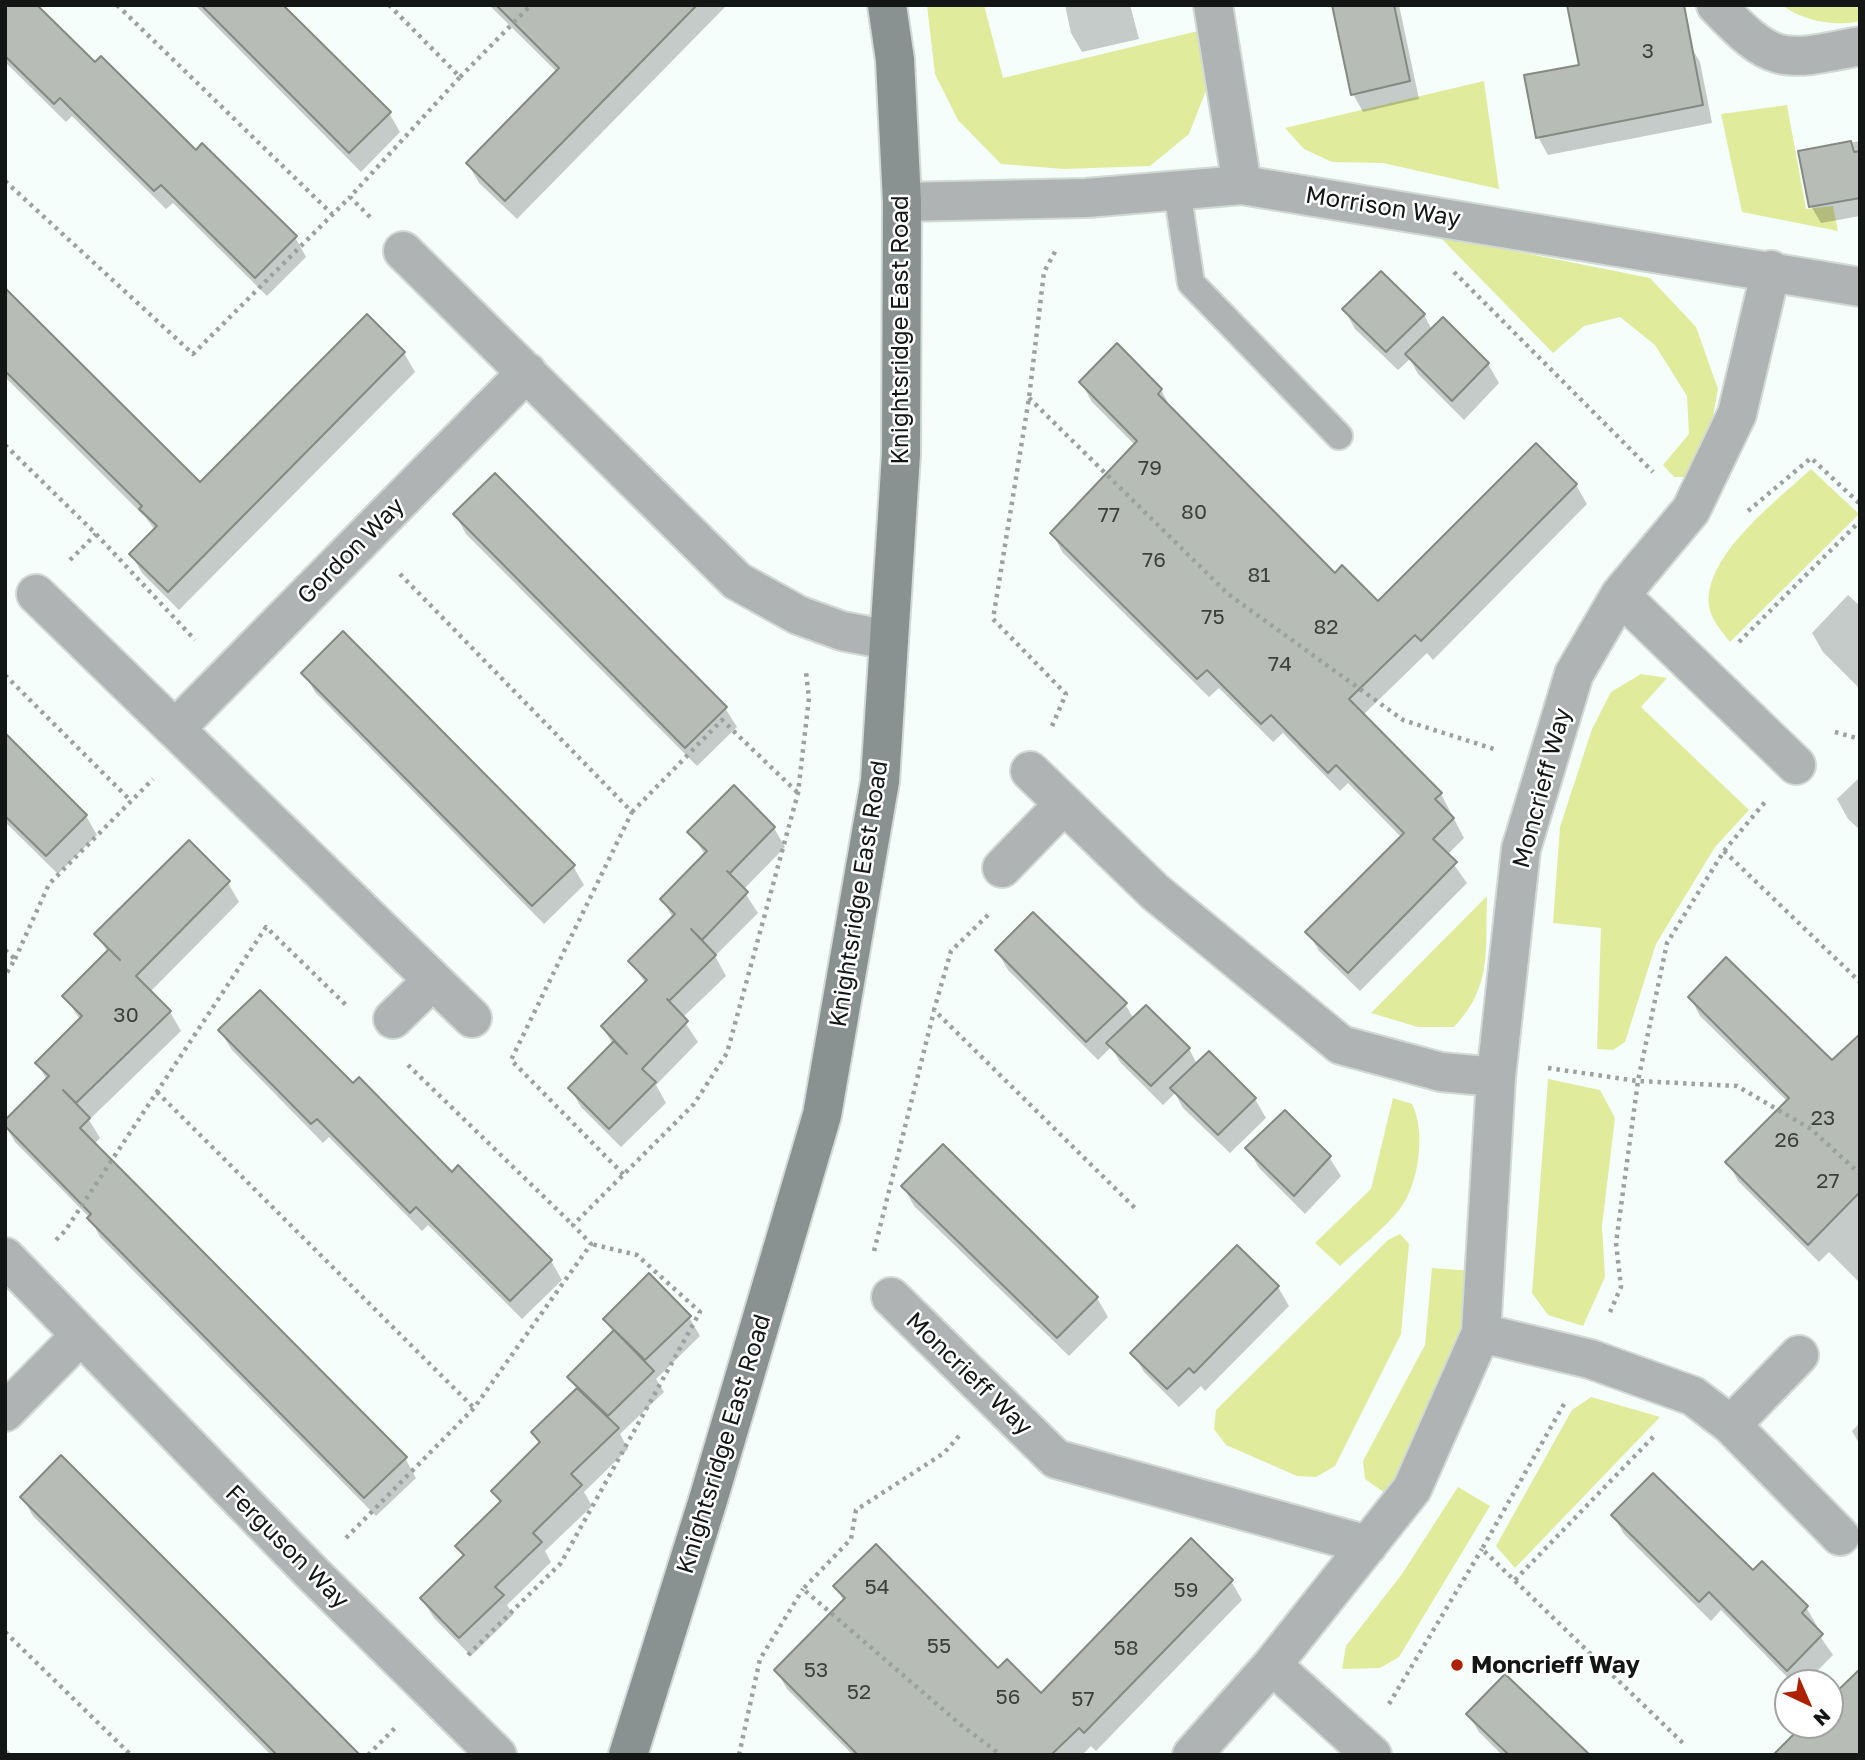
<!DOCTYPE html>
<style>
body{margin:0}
#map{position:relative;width:1865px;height:1760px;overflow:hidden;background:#f5fefa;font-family:"Golos Text",sans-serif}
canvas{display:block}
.frame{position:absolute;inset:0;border:7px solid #131615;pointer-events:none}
.north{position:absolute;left:1774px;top:1669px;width:70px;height:70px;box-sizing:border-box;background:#fff;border:2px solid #a1a2a1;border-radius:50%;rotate:136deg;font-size:19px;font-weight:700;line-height:28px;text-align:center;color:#131615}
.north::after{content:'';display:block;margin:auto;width:24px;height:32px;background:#ad2000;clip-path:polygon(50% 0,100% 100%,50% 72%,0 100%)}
</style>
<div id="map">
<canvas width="1865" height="1760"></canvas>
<div class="frame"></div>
<div class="north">N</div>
</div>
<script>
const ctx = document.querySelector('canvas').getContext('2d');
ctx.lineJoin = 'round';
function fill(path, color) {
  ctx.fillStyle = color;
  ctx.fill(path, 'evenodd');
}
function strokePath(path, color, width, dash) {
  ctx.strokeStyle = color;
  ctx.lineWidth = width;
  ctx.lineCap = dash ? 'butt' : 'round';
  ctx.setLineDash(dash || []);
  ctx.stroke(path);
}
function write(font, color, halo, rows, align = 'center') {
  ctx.font = font + ' "Golos Text",sans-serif';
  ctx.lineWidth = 5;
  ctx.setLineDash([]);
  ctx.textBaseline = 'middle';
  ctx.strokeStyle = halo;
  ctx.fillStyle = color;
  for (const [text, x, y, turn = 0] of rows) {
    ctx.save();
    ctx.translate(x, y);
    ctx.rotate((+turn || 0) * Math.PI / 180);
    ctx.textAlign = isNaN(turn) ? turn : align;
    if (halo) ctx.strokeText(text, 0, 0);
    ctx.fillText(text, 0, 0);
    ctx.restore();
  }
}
fill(new Path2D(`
 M927,5H984L1003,78L1198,31L1207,88L1189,134L1150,166L1064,169L1001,164L958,120L935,74Z
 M1782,5H1860V21C1835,27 1803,21 1782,5Z
 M1484,81L1499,189L1383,163L1332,162L1304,149L1285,128Z
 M1787,105L1806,209L1833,206L1838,231L1742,212L1721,114Z
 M1439,236L1650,278L1696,327L1718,389L1709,439L1688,477H1674L1663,465L1689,434L1687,396L1655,345L1620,317L1584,326L1553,353Z
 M1811,469L1859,514L1730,642C1722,632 1710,618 1709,605C1704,555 1778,500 1811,469Z
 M1641,674L1667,678L1641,707L1749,810L1715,847L1656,944L1625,1042L1613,1050L1597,1049L1601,928L1553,923L1560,827L1592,729L1611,692Z
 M1487,896C1485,949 1493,986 1454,1027H1418L1371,1013Z
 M1548,1079L1600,1090L1615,1118L1602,1226L1605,1277L1583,1326L1548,1315L1532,1293Z
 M1393,1098L1412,1104C1426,1131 1419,1184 1400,1209C1383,1230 1359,1248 1340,1266L1315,1243L1371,1189Z
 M1400,1234L1409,1244L1401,1334L1335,1466L1316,1477L1297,1476L1226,1445L1214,1429L1216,1410L1388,1240Z
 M1432,1268L1474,1271L1473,1329L1430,1423L1385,1493L1365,1479L1363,1461L1425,1345Z
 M1591,1397L1660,1417L1515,1568L1496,1546L1572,1410Z
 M1458,1487L1490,1506L1399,1657L1380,1668L1342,1669L1346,1646L1402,1574Z`), '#e0ec9b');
fill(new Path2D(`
 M5,5L196,152L295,237L306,257L267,296L173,203L166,209L72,116L66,122L5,62Z
 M195,5H281L389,113L400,132L361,172Z
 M489,5H727L517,219L479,183L468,164L557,72Z
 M1065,5H1130L1139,39L1082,52L1071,33Z
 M1334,5H1399L1419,99L1363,112L1353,94Z
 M1690,45L1700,62L1712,123L1548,155L1538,137L1581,66Z
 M1860,141V216L1821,223L1811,206L1800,153Z
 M5,290L200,485L404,353L415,372L179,610L142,573L131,554L155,530L146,518L5,377Z
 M1344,309L1424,315L1432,330L1443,319L1488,364L1499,383L1464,420L1418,374L1410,359L1398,370L1355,329Z
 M1117,346L1161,390L1172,410L1335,575L1378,603L1576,485L1587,504L1433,660L1427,653L1362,716L1441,794L1464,838L1447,855L1467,883L1360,991L1319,951L1308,932L1402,838L1348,783L1340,791L1283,733L1273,742L1219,688L1209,697L1063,553L1052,533L1135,445L1092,402L1081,382Z
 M455,514L725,708L737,727L697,766L466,534Z
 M1848,595L1860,606V689L1823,652L1812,633Z
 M304,673L573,866L584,885L544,924L315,692Z
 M5,735L86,816L97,835L58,874L5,822Z
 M1860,777V830L1848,819L1837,799Z
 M774,828L785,847L743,890L758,913L715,956L726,976L682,1018L698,1042L656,1085L666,1103L621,1147L581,1107L570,1088L613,1045L603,1027L646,984L630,961L673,918L662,899L706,856L690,832Z
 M228,883L239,902L150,992L170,1012L181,1031L89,1120L100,1138L94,1144L405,1458L416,1478L376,1516L100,1237L90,1218L15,1142L5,1125L47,1080L37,1063L80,1020L65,996L108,953L97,934Z
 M997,951L1125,1004L1134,1019L1146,1007L1189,1049L1197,1064L1209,1053L1255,1099L1266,1118L1230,1153L1183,1108L1175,1093L1163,1105L1120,1062L1111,1047L1098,1060L1008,970Z
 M1690,997L1860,1075V1283L1829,1252L1819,1262L1738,1181L1728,1162L1788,1102L1700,1016Z
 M220,1031L353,1086L551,1261L562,1280L522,1319L428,1225L422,1231L329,1137L323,1143L232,1050Z
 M1248,1148L1329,1157L1341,1176L1305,1214L1259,1168Z
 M903,1186L1097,1298L1108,1317L1069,1356L914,1206Z
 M1278,1287L1289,1306L1205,1391L1201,1386L1179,1407L1144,1372L1133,1353Z
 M689,1317L700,1336L656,1379L664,1392L620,1434L628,1449L584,1492L592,1506L545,1551L551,1562L507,1605L513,1615L471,1656L434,1618L422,1599L464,1558L457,1546L500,1503L493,1491L540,1445L533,1433L577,1390L569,1377L613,1333L605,1319Z
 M1860,1423V1445L1852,1431Z
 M22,1497L349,1755H271L33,1516Z
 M1613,1515L1753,1572L1806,1607L1817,1626L1815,1629L1833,1655L1805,1683H1793L1721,1610L1711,1621L1624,1534Z
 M1231,1581L1242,1600L1096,1751L1091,1746L1082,1755H853L787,1689L776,1670L844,1602L836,1587L1041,1695Z
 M1468,1714L1586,1755H1502L1479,1732Z
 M5,1748L13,1755H5Z`), '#0003');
const building = new Path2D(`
 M5,5H37L95,62L101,56L196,150L202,143L297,236L255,278L161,185L154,191L60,98L54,104L5,56Z
 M201,5H283L391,112L349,153Z
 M496,5H697L505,201L466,163L559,68Z
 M1332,5H1394L1410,81L1351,95Z
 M1567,5H1684L1703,105L1536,138L1524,75L1579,65Z
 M1851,141L1854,152L1860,151V198L1809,207L1798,151Z
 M1381,271L1425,314L1386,352L1342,309Z
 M5,288L200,482L367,314L405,352L168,592L129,554L157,526L139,509L142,506L5,371Z
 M1443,317L1489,363L1452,401L1405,354Z
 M1117,343L1162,389L1158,394L1335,573L1342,565L1378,601L1536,443L1577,484L1421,641L1415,635L1349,699L1442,793L1435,799L1454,818L1433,839L1457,862L1348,973L1305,932L1404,833L1336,765L1328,773L1271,715L1261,724L1207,670L1197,679L1050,533L1137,441L1079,382Z
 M495,473L727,707L685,748L453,514Z
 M343,631L575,865L532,906L301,673Z
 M5,733L87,815L46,856L5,816Z
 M734,785L775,827L730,873L727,871L748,892L702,940L691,929L716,955L669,1001L667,999L688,1021L642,1069L656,1082L609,1129L568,1088L614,1041L627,1054L601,1026L647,980L628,961L675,914L660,899L707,851L687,832Z
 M189,840L230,881L136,976L171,1011L76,1103L63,1090L90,1118L80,1128L407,1457L364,1498L87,1218L91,1214L5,1126V1120L49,1076L35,1063L82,1016L62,996L109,949L120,960L94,934Z
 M1033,912L1127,1003L1086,1042L995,950Z
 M1726,957L1832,1060L1860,1034V1192L1808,1245L1725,1162L1789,1098L1688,997Z
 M260,990L353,1083L359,1077L452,1172L458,1165L552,1260L510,1301L416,1207L410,1213L317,1119L311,1124L218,1030Z
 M1146,1005L1190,1048L1151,1086L1106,1043Z
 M1209,1051L1256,1098L1218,1135L1170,1088Z
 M1285,1110L1331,1156L1294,1196L1245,1148Z
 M943,1144L1098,1297L1057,1338L901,1186Z
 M1237,1245L1279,1286L1194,1373L1189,1368L1167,1389L1130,1353Z
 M649,1273L691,1316L645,1360L603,1319Z
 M614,1330L654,1371L608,1416L567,1377Z
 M577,1388L619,1428L571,1474L582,1485L533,1533L542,1542L495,1587L504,1595L459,1638L420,1598L464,1555L455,1546L501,1501L491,1491L540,1442L531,1432Z
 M61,1455L231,1625L360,1755H277L113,1590L20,1497Z
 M1653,1473L1753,1570L1762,1561L1808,1606L1802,1613L1823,1634L1787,1671L1709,1592L1699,1602L1611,1515Z
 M1191,1538L1233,1580L1084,1733L1079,1728L1051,1755H858L774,1670L845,1598L833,1586L876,1544L998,1668L1007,1659L1041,1693Z
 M1860,1669V1755H1773L1803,1725H1830V1698Z
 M1505,1674L1590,1755H1509L1466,1714Z`);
fill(building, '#b7bdb6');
strokePath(building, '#848983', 2);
const lane = new Path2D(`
 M1177,190L1191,283L1339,436`);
const street = new Path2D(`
 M1213,5L1242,185
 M1716,5C1773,65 1781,62 1860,46
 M902,202L1086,198L1242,185L1860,287
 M403,251L737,581L798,615L842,631L889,640
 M36,594L175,729
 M1620,595L1796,765
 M1030,771L1155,892L1341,1045L1441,1072L1496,1077
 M1002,868L1064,804
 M472,1018L175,729L527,372
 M393,1019L432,981
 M5,1257L312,1573L497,1755
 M891,1297L1056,1459L1368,1545
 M1481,1333L1590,1359L1693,1396L1731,1425L1840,1536
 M5,1412L80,1336
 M1731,1425L1799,1355
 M1272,1665L1372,1755
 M1192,1755L1272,1665L1412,1489L1481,1333L1496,1077L1521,849L1574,674L1620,595L1691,510L1737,414L1771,270`);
const secondary = new Path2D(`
 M628,1755L708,1500L822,1115L880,781L901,454L902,202L895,60L887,5`);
strokePath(lane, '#d1d9d5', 30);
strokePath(street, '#d1d9d5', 42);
strokePath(secondary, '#d1d9d5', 42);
strokePath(new Path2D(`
 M117,5L332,214
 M460,77L531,5
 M5,181L193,354L350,197
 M370,217L350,197L460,77L389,5
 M1454,272L1653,472
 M1029,398L1228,594L1403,720L1497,750
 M5,445L96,534L195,640
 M1748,511L1811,458L1860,504
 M70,560L96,534
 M400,574L632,812L511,1060L624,1175
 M1739,642L1860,521
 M5,675L131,801
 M1052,726L1066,694L993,619L1029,398L1044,272L1056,250
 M1835,732L1860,739
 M632,812L722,720L797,792
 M1724,851L1860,982
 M988,915L951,951L934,1010L1137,1210
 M5,950L15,959L5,976
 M15,959L49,884L153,779
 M408,1065L573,1225
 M1548,1068L1638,1081L1737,1086L1811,1129L1860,1174
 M157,1092L474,1408
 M56,1240L65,1231L266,927L346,1005
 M874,1251L934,1011
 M1610,1312L1621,1287L1616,1243L1638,1081L1667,943L1724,851L1765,802
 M1564,1404L1482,1549L1686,1746
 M959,1436L944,1453L856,1510L851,1539L803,1589L961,1725L1001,1755
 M346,1538L474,1408L591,1244L573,1225L694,1104L727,1053L798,793L809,698L806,672
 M1515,1580L1656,1434
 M5,1632L131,1755
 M468,1655L561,1563L700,1312L637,1255L591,1244
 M1389,1704L1482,1549
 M368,1755L397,1726
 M739,1755L760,1659L803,1589`), '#9aa19e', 4.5, [3.5, 5]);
strokePath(lane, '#afb3b3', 26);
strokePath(street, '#afb3b3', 38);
strokePath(secondary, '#8a9191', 38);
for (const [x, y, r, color] of [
 [1457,1665,7,"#ad2000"]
]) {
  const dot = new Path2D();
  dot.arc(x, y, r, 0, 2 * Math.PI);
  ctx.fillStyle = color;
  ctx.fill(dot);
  strokePath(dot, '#fff', 2.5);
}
write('21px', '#3c403d', null, [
 ["3",1648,51],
 ["79",1150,468],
 ["80",1194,512],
 ["77",1109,515],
 ["76",1154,560],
 ["81",1259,575],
 ["75",1213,617],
 ["82",1326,627],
 ["74",1280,664],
 ["30",126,1015],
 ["23",1823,1118],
 ["26",1787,1140],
 ["27",1828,1181],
 ["54",877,1587],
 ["59",1186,1590],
 ["55",939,1646],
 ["58",1126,1648],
 ["53",816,1670],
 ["52",859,1692],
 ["56",1008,1697],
 ["57",1083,1699]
]);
write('24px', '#131615', '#fff', [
 ["Morrison Way",1383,207,9],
 ["Knightsridge East Road",900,330,-90],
 ["Gordon Way",351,551,-45],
 ["Moncrieff Way",1542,788,-75],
 ["Knightsridge East Road",859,894,-81],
 ["Moncrieff Way",969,1374,44],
 ["Knightsridge East Road",724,1444,-73],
 ["Ferguson Way",287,1547,45]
]);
write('bold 24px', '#131615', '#fff', [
 ["Moncrieff Way",1471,1665]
], 'left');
</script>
